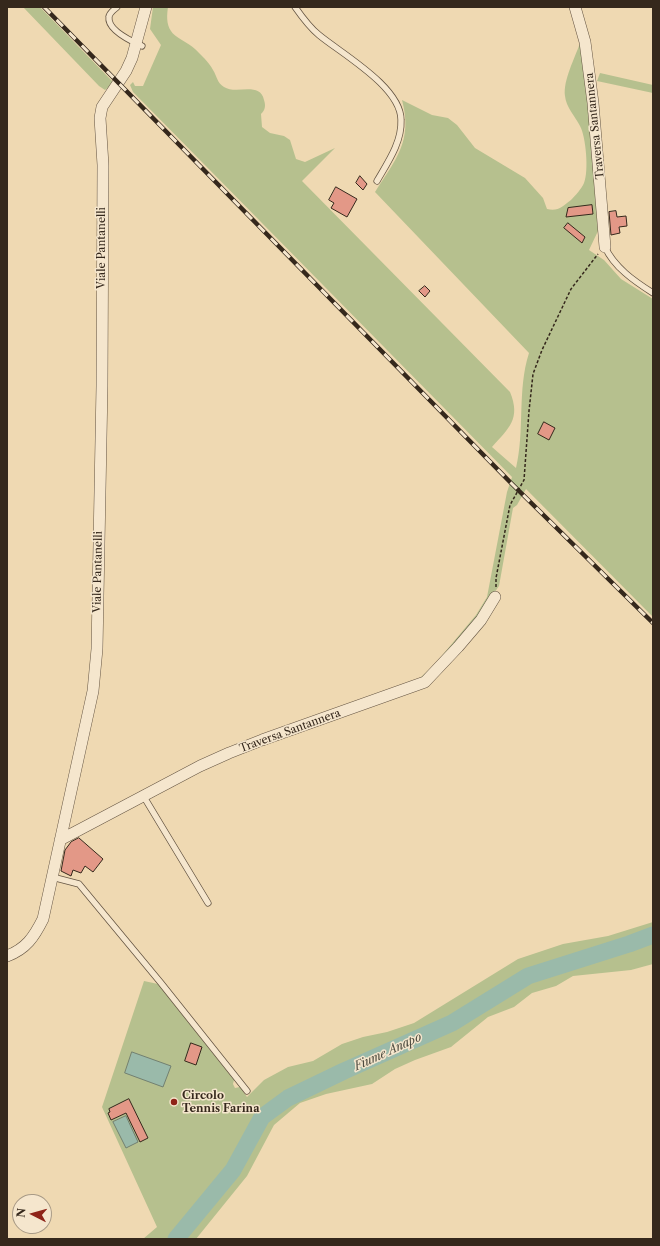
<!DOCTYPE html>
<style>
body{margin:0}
#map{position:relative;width:660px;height:1246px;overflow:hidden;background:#efd9b2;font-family:"Libre Caslon Text",serif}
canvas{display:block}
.frame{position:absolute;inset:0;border:8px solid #35281c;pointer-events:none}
.north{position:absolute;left:12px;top:1194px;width:40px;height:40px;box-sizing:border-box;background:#f5e6cd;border:1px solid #a89a86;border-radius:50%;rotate:276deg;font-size:11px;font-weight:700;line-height:16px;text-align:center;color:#35281c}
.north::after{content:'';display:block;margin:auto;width:14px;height:18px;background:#8f2418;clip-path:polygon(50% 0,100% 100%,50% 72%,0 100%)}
</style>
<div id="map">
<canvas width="660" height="1246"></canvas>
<div class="frame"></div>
<div class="north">N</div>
</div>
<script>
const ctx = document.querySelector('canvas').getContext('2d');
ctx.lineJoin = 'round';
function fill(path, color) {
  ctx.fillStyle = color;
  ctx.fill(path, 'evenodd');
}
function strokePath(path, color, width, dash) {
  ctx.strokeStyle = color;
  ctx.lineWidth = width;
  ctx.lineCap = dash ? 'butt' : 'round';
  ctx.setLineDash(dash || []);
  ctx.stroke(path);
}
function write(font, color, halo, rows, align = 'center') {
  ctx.font = font + ' "Libre Caslon Text",serif';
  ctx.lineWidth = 3;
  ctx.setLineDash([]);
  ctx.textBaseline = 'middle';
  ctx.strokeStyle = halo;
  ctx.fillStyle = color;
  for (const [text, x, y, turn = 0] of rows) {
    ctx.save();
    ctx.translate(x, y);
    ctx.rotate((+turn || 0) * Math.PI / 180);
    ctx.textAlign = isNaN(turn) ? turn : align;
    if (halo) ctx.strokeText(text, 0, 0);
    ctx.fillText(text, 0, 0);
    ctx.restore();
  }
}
fill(new Path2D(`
 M23,7H40L114,83L105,90L99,86Z
 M153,7H168C167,14 166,24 171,31C174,37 189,43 195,49C201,55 209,62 213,70C217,76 217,83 224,87C236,95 260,81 264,100C266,106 265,110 261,114L262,127L270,133L284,136L290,140L296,159L305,162L335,148L302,181L510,392C521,419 509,428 492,447L516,468C525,431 517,390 529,353L375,192C396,159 413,141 402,100L432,115L448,118L457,125L475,148L525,178L543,198L547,209C558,212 563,206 571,200C575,196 582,188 584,183C589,171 586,137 580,126C575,116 566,107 565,96C563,80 575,58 580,43L588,95L600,222L598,231L589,250L604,260L621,279L653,299V617L526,489L517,505L513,508L499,586L479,615L425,678H420L434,665L476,615L487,597L507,492L512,477L133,92L130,85L133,82L135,86H143L161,45L150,29Z
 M600,73L653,85V93L597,81Z
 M653,922V964L631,970L573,976L556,986L532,993L514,1007L488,1017L451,1047L415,1060L395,1069L372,1084L326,1094L300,1103L274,1125L247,1176L196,1239H143L157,1227L102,1107L144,981L158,984L234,1080L233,1084L235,1088L240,1087L247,1097L264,1080L288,1067L313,1061L342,1044L363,1037L387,1032L414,1023L518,959L563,944L608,936Z`), '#b6c08e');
const water = new Path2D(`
 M132,1052L171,1066L163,1087L125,1073Z
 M126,1116L138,1142L126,1148L113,1122Z`);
fill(water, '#9abaaa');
strokePath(water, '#728071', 1);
strokePath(new Path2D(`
 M176,1239L233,1170L262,1117L288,1098L344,1071L452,1023L528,976L629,944L653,935`), '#9abaaa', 17);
const building = new Path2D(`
 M360,176L367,184L363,190L356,183Z
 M336,187L357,199L347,217L331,208L334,203L329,200Z
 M592,205L593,214L566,217L568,208Z
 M616,211L617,217L626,216L627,226L619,227L620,233L611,235L609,212Z
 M568,223L585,237L582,243L564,228Z
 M425,286L430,291L425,297L419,291Z
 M544,422L555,428L549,440L538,434Z
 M79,838L103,859L93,872L85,866L81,873L73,870L71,876L61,871L65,850L71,842Z
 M191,1043L202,1047L196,1065L185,1061Z
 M129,1099L148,1138L140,1142L126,1113L111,1120L108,1113L110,1112L109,1109Z`);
fill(building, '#e39887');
strokePath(building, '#35281c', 1);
const service = new Path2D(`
 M117,7C114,10 109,13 109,17C107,30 133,42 142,46
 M295,7C302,17 309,27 319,35C342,54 401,87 401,120C402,142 388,162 377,181
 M605,247C614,267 634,281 653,293
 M144,797L208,903
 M52,877L79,884L161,983L247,1091`);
const minor = new Path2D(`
 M575,7L585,42L593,103L605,247
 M60,840L200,766L229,753L262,740L425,682L458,647L481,620L495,597
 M7,956C26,949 34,937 43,919L93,691L97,649L102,386L103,165L100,118L102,107L126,71L132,58L146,7`);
strokePath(service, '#645442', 7);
strokePath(minor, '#645442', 12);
strokePath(new Path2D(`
 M496,587V578L510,505L524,480L529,411L533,374L542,350L571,289L598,254`), '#35281c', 1.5, [3, 2]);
strokePath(service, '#f5e6cd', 5.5);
strokePath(minor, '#f5e6cd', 11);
const rail = new Path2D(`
 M44,7L511,483L653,623`);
strokePath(rail, '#35281c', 4.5);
strokePath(rail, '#f5e6cd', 3, [9]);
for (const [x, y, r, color] of [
 [174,1102,4,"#8f2418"]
]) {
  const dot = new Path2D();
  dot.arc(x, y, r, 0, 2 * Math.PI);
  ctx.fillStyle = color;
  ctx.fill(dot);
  strokePath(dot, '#f5e6cd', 1.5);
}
write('11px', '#35281c', '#f5e6cd', [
 ["Traversa Santannera",595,126,-96],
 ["Viale Pantanelli",102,248,-90],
 ["Viale Pantanelli",98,572,-89],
 ["Traversa Santannera",290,731,-20]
]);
write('bold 11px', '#35281c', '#f5e6cd', [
 ["Circolo",182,1096],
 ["Tennis Farina",182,1109]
], 'left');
write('italic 12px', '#4e4c40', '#f5e6cd', [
 ["Fiume Anapo",388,1052,-25]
]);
</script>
